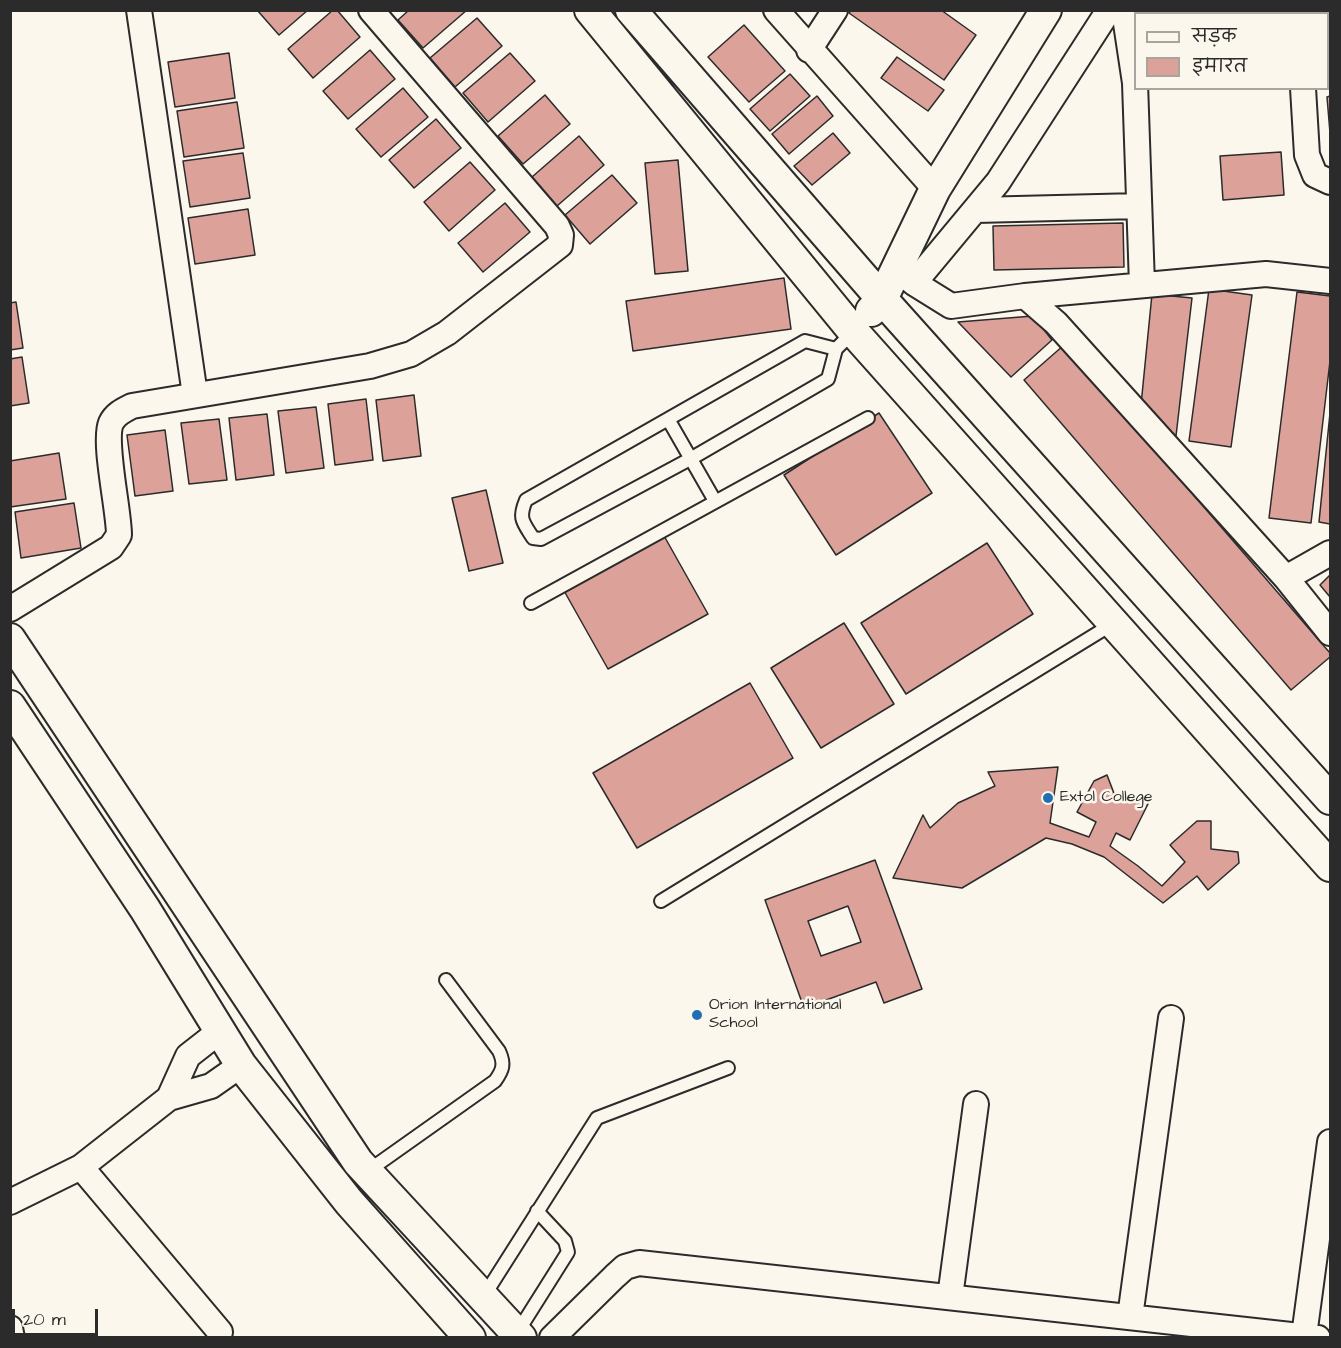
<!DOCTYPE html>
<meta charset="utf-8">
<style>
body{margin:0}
#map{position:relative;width:1341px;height:1348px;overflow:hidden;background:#fbf7ec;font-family:"Architects Daughter","Playpen Sans Deva",sans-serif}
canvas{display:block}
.frame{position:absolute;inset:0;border:12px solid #2b2b2b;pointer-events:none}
.legend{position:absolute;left:1134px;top:12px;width:195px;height:78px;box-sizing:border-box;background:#fbf7ec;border:2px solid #a8a59f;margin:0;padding:8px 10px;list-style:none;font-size:18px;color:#2b2b2b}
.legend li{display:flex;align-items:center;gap:12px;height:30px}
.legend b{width:30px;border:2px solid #a8a59f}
.scale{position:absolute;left:12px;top:1309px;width:86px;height:27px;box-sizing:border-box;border:3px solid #2b2b2b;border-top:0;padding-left:8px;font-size:18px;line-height:21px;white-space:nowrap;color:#2b2b2b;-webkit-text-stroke:4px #fbf7ec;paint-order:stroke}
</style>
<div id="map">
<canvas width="1341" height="1348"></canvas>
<div class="frame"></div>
<ul class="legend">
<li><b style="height:8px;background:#fbf7ec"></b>सड़क</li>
<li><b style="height:16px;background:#dca29a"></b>इमारत</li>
</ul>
<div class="scale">20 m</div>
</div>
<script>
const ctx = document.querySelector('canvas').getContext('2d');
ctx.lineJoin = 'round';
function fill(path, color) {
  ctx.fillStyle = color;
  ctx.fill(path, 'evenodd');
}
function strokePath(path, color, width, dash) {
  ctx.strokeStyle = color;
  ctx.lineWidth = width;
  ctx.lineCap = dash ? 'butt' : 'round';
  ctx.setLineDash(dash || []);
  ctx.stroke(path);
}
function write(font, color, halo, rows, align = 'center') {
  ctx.font = font + ' "Architects Daughter",sans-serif';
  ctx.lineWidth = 5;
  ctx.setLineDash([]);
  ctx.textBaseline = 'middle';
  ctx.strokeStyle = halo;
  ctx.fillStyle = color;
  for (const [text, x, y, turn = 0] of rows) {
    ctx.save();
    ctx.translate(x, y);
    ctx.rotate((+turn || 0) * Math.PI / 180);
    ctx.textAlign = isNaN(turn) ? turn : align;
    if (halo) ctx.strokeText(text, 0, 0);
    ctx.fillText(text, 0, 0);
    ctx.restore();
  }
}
const building = new Path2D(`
 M257,10H308L279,35Z
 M333,10H337L360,37L313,78L288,49Z
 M409,10H467L423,48L398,20Z
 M851,10H941L976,35L944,80L849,13Z
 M477,18L502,46L455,87L430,58Z
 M744,25L785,71L749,102L708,57Z
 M370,50L395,79L348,119L323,91Z
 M229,53L235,98L175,107L168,62Z
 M510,53L535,81L488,122L463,93Z
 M897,57L944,90L928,111L881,78Z
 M790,74L810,96L770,131L750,109Z
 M403,88L428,117L381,157L356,129Z
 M545,95L570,124L523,164L498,136Z
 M817,96L833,116L789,154L772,134Z
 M1330,96V133L1327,97Z
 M237,102L244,148L184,157L177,111Z
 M436,119L461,148L414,188L389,160Z
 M833,133L850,153L812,185L794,166Z
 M579,136L604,165L557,206L532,177Z
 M1281,152L1284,195L1223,200L1220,156Z
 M243,153L250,198L190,207L183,161Z
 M678,160L688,271L655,274L645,163Z
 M470,162L495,190L449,231L424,202Z
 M612,175L637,203L590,244L565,215Z
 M505,203L530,232L483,272L458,243Z
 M248,209L255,255L195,264L188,218Z
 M1123,223L1124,267L994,270L993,226Z
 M784,278L791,329L633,351L626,301Z
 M1209,289L1252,295L1231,447L1189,441Z
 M1297,292L1330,296V361L1311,523L1269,518Z
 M1152,294L1192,298L1176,436L1141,405Z
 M16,302L23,348L10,350V303Z
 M1033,316L1052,340L1011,377L958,322Z
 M1064,345L1330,653V657L1291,690L1024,380Z
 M22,357L29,403L10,406V359Z
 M414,395L421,456L383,461L376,400Z
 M366,399L373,460L335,465L328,404Z
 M316,407L324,468L286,473L278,411Z
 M879,413L932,493L836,555L784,475Z
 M1330,413V524L1319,522Z
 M267,414L274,475L236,480L229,418Z
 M219,419L227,480L189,484L181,423Z
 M165,430L173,491L135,496L127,435Z
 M59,453L66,499L10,507V461Z
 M486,490L503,563L469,571L452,498Z
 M74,503L81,548L21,558L15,512Z
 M663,534L708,614L608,669L563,589Z
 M987,543L1033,614L906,694L861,623Z
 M1330,575V597L1320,585Z
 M844,623L894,704L821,748L771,668Z
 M750,683L793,758L637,848L593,773Z
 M1058,767L1050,823L1089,837L1096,822L1077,812L1094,781L1107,775L1117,801L1144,794L1148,804L1130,840L1116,833L1110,846L1138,866L1162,886L1185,862L1170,845L1197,821H1211V849L1238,852L1239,863L1208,890L1197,876L1163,903L1104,857L1072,844L1046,838L962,888L893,878L923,815L930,828L958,803L995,786L988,772Z
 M875,860L922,989L884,1003L876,982L804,1008L765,900ZM848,906L861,942L821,956L808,921Z`);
fill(building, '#dca29a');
strokePath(building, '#2b2b2b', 1.5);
const service = new Path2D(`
 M836,349L805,341L526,500C518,519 523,522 533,538L541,539L692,458L828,379L836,349L853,332
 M668,419L715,501
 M531,603L868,418
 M661,901L1114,623
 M368,1171L495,1081C503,1070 505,1064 499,1051L446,980
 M484,1296L597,1118L728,1068
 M517,1333L568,1252L565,1241L537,1211`);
const minor = new Path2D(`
 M139,10L195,395
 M776,10L935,189
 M1124,10L1135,83L1142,285
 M809,50L835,10
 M1328,59L1330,58
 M1303,88L1307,155L1315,175L1330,182
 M976,210L1139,206
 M896,268L914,283L951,306L1025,296L1056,323L1286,578L1330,633
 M914,283L998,182L1109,10
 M1025,296L1266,274L1330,281
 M1286,578L1330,553
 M10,609L111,547L119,535C119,510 103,442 111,423C115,414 124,410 132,406L370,366L411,354L447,333L560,245L561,235L557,226L371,10
 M169,1098L188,1056L220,1031
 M81,1167L220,1332
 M10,1202L81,1167L169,1098L211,1086L241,1065
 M950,1297L976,1104
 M1130,1317L1171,1018
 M10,1328L12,1338
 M1304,1336L1330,1142
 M552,1338L615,1276L625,1267L639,1263L1318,1338`);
const tertiary = new Path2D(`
 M590,10L853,331L1330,866
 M631,10L882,299L1330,799
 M871,311L882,299L935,189L1046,10
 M10,639L358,1162L521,1338
 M10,706L145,909L241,1065L349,1202L470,1338`);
strokePath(service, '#2b2b2b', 16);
strokePath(minor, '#2b2b2b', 28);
strokePath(tertiary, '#2b2b2b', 34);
strokePath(service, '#fbf7ec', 12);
strokePath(minor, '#fbf7ec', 24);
strokePath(tertiary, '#fbf7ec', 30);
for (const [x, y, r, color] of [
 [1048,798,6,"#1f6fb2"],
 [697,1015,6,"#1f6fb2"]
]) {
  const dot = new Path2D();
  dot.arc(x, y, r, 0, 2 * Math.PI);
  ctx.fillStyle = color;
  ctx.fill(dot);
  strokePath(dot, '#fbf7ec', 2);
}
write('16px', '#2b2b2b', '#fbf7ec', [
 ["Extol College",1060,798],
 ["Orion International",709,1006],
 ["School",709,1024]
], 'left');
</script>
